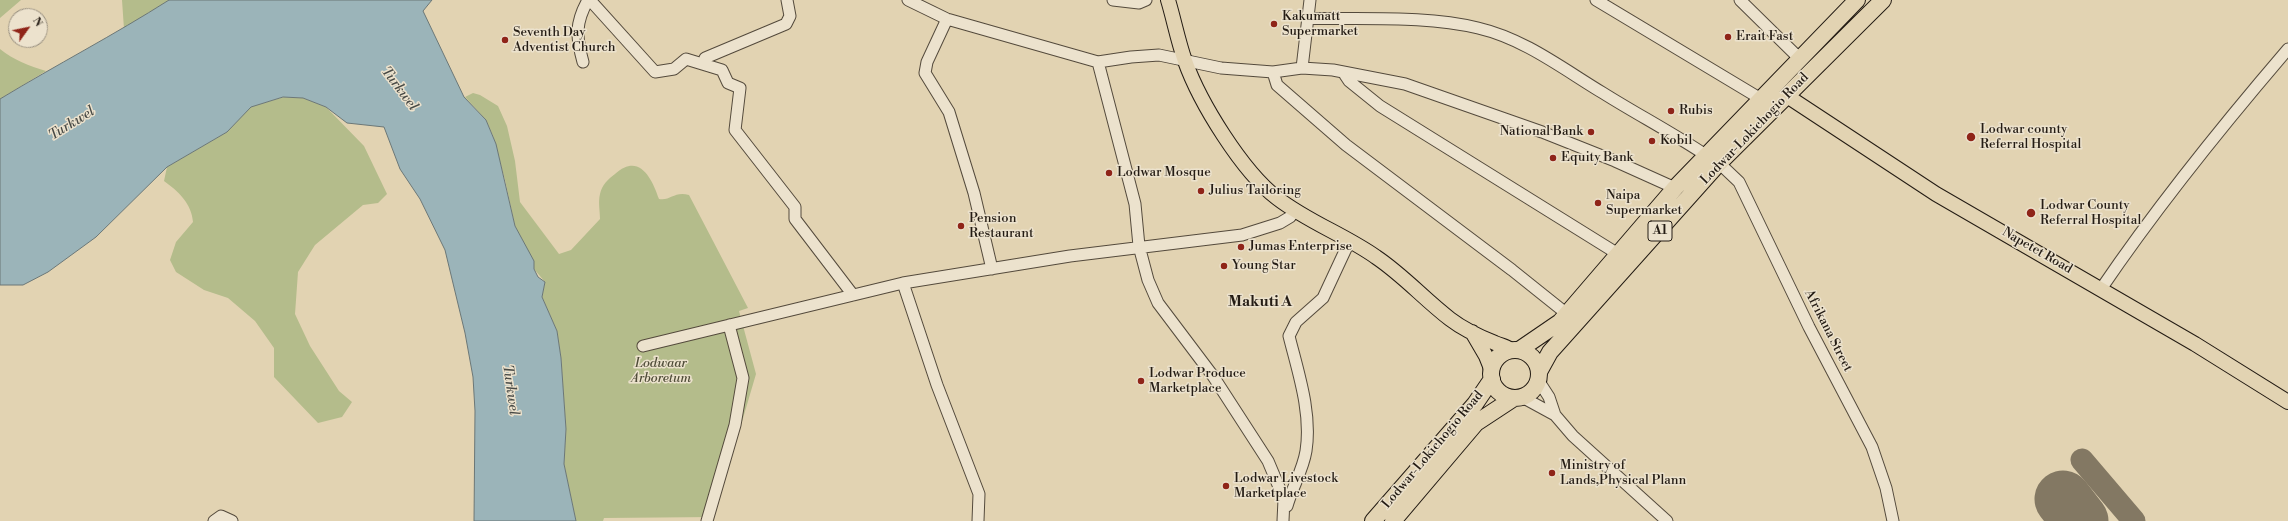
<!DOCTYPE html>
<style>
body{margin:0}
#map{position:relative;width:2288px;height:521px;overflow:hidden;background:#e2d3b2;font-family:"Libre Bodoni",serif}
canvas{display:block}
.north{position:absolute;left:8px;top:8px;width:40px;height:40px;box-sizing:border-box;background:#ece2cd;border:1px solid #9c9383;border-radius:50%;rotate:57deg;font-size:11px;font-weight:700;line-height:16px;text-align:center;color:#241c14}
.north::after{content:'';display:block;margin:auto;width:14px;height:18px;background:#8f2418;clip-path:polygon(50% 0,100% 100%,50% 72%,0 100%)}
</style>
<div id="map">
<canvas width="2288" height="521"></canvas>
<div class="north">N</div>
</div>
<script>
const ctx = document.querySelector('canvas').getContext('2d');
ctx.lineJoin = 'round';
function fill(path, color) {
  ctx.fillStyle = color;
  ctx.fill(path, 'evenodd');
}
function strokePath(path, color, width, dash) {
  ctx.strokeStyle = color;
  ctx.lineWidth = width;
  ctx.lineCap = dash ? 'butt' : 'round';
  ctx.setLineDash(dash || []);
  ctx.stroke(path);
}
function write(font, color, halo, rows, align = 'center') {
  ctx.font = font + ' "Libre Bodoni",serif';
  ctx.lineWidth = 3;
  ctx.setLineDash([]);
  ctx.textBaseline = 'middle';
  ctx.strokeStyle = halo;
  ctx.fillStyle = color;
  for (const [text, x, y, turn = 0] of rows) {
    ctx.save();
    ctx.translate(x, y);
    ctx.rotate((+turn || 0) * Math.PI / 180);
    ctx.textAlign = isNaN(turn) ? turn : align;
    if (halo) ctx.strokeText(text, 0, 0);
    ctx.fillText(text, 0, 0);
    ctx.restore();
  }
}
fill(new Path2D(`
 M0,0H21L0,18Z
 M122,0H169L124,29Z
 M0,49C14,60 29,66 46,71L0,99Z
 M473,93L480,95L498,106L507,126L515,161L520,202L559,254L571,250L600,219C600,211 598,202 600,194C602,185 608,179 615,174C639,152 652,178 659,199C671,201 674,191 689,195L748,308L739,311L756,374L714,517L604,518L603,521H576L564,464L566,429L561,358L557,331L542,297L545,282L534,269L533,261L515,226L505,180L493,136L486,120L465,97Z
 M284,97L303,98L326,107L364,146L387,194L378,203L363,205L315,245L298,272L295,314L310,346L339,391L352,402L342,417L318,423L274,377V348L255,321L228,298L204,290L176,272L170,260L176,242L193,222C192,204 178,191 164,181L167,167L227,132L250,107Z`), '#b4bc8b');
const water = new Path2D(`
 M169,0H432L423,11L464,97L486,120L496,144L515,226L534,261V269L538,277L545,282L542,297L557,331L561,358L566,429L564,464L576,521H474L475,411L473,377L465,333L445,250L420,199L400,169L384,127L347,123L326,107L303,98L283,97L251,107L227,132L167,167L96,237L48,272L23,285H0V99C56,65 114,35 169,0Z`);
fill(water, '#9bb4b9');
strokePath(water, '#6b7777', 1);
strokePath(new Path2D(`
 M2082,460L2134,521`), '#837863', 23);
strokePath(new Path2D(`
 M2063,499L2080,521`), '#837863', 57);
const minor = new Path2D(`
 M590,0L655,72L674,69L686,59L722,70L728,83L740,88L735,130L795,207V219L853,295
 M908,0L947,19L1098,62L1131,57L1159,55L1221,68L1273,72L1302,68L1333,70L1405,84L1542,132L1615,161L1675,188
 M1113,0L1139,3L1146,0
 M1596,0L1761,99
 M1740,0L1800,59
 M1307,18C1363,20 1423,15 1478,28C1525,39 1563,69 1603,93C1638,115 1673,133 1707,156
 M947,19L927,62L925,73L949,112L974,193L992,269
 M705,58L786,24L790,16L787,0
 M583,62C576,37 575,23 588,0
 M1098,62L1135,204L1139,246L1148,280L1158,303L1213,376L1268,461L1284,499L1283,521
 M1302,68L1310,0
 M1273,72L1277,85L1346,145L1512,270L1567,314
 M1343,72L1349,81L1380,106L1618,254
 M1719,163L1739,182L1809,327L1872,447L1886,488L1893,521
 M903,283L937,385L979,494L978,521
 M2101,289C2158,205 2222,126 2288,49
 M643,346L903,283L1070,256L1242,235L1280,223L1290,217L1295,211
 M1538,380L1549,397L1555,415L1573,436L1667,521
 M1522,397L1555,415
 M1287,506C1292,488 1303,470 1306,451C1312,413 1298,372 1289,336L1296,322L1323,298L1350,240
 M214,521L221,516L232,521
 M707,521L735,425L743,378L729,325`);
const major = new Path2D(`
 M1168,0C1174,20 1178,41 1185,61C1200,103 1242,171 1277,198C1308,222 1345,235 1376,257C1403,275 1424,299 1450,319C1463,329 1480,337 1495,343C1502,346 1506,346 1511,350
 M1787,96L1936,194L2195,344L2288,402
 M1472,332L1486,356L1492,371`);
const highway = new Path2D(`
 M1519,350L1560,322L1675,188L1857,0
 M1491 374a24 24 0 1 1 48 0a24 24 0 1 1-48 0Z
 M1539,372L1550,352L1719,163L1883,0
 M1373,521L1475,404L1492,379
 M1393,521L1476,423L1514,398`);
strokePath(minor, '#544a3c', 13);
strokePath(major, '#241c14', 16);
strokePath(highway, '#241c14', 18);
strokePath(minor, '#ece2cd', 11);
strokePath(major, '#e2d3b2', 14);
strokePath(highway, '#e2d3b2', 16);
for (const [x, y, r, color] of [
 [1274,24,4,"#8f2418"],
 [1728,37,4,"#8f2418"],
 [505,40,4,"#8f2418"],
 [1671,111,4,"#8f2418"],
 [1591,132,4,"#8f2418"],
 [1971,137,5,"#8f2418"],
 [1652,141,4,"#8f2418"],
 [1553,158,4,"#8f2418"],
 [1109,173,4,"#8f2418"],
 [1201,191,4,"#8f2418"],
 [1598,203,4,"#8f2418"],
 [2031,213,5,"#8f2418"],
 [961,226,4,"#8f2418"],
 [1241,247,4,"#8f2418"],
 [1224,266,4,"#8f2418"],
 [1141,381,4,"#8f2418"],
 [1552,473,4,"#8f2418"],
 [1226,486,4,"#8f2418"]
]) {
  const dot = new Path2D();
  dot.arc(x, y, r, 0, 2 * Math.PI);
  ctx.fillStyle = color;
  ctx.fill(dot);
  strokePath(dot, '#ece2cd', 1.5);
}
for (const [x, y, w] of [
 [1660,231,24]
]) {
  const box = new Path2D();
  box.roundRect(x - w / 2, y - 10, w, 20, 3);
  ctx.fillStyle = '#ece2cd';
  ctx.fill(box);
  strokePath(box, '#241c14', 1);
}
write('bold 12px', '#241c14', null, [
 ["A1",1660,231]
]);
write('13px', '#241c14', '#ece2cd', [
 ["Kakumatt",1282,17],
 ["Supermarket",1282,32],
 ["Seventh Day",513,33],
 ["Adventist Church",513,48],
 ["Erait Fast",1736,37],
 ["Rubis",1679,111],
 ["Lodwar county",1980,130],
 ["Referral Hospital",1980,145],
 ["National Bank",1583,132,"right"],
 ["Kobil",1660,141],
 ["Equity Bank",1561,158],
 ["Lodwar Mosque",1117,173],
 ["Julius Tailoring",1209,191],
 ["Naipa",1606,196],
 ["Supermarket",1606,211],
 ["Lodwar County",2040,206],
 ["Referral Hospital",2040,221],
 ["Pension",969,219],
 ["Restaurant",969,234],
 ["Jumas Enterprise",1249,247],
 ["Young Star",1232,266],
 ["Lodwar Produce",1149,374],
 ["Marketplace",1149,389],
 ["Ministry of",1560,466],
 ["Lands,Physical Plann",1560,481],
 ["Lodwar Livestock",1234,479],
 ["Marketplace",1234,494]
], 'left');
write('13px', '#241c14', '#ece2cd', [
 ["Lodwar-Lokichogio Road",1755,129,-46],
 ["Napetet Road",2037,251,30],
 ["Afrikana Street",1828,331,63],
 ["Lodwar-Lokichogio Road",1433,450,-50]
]);
write('italic 13px', '#4f4c38', '#ece2cd', [
 ["Lodwaar",661,364],
 ["Arboretum",661,379]
]);
write('italic 14px', '#484a46', '#ece2cd', [
 ["Turkwel",399,89,53],
 ["Turkwel",72,124,-32],
 ["Turkwel",510,390,82]
]);
write('bold 15px', '#241c14', '#ece2cd', [
 ["Makuti A",1260,302]
]);
</script>
